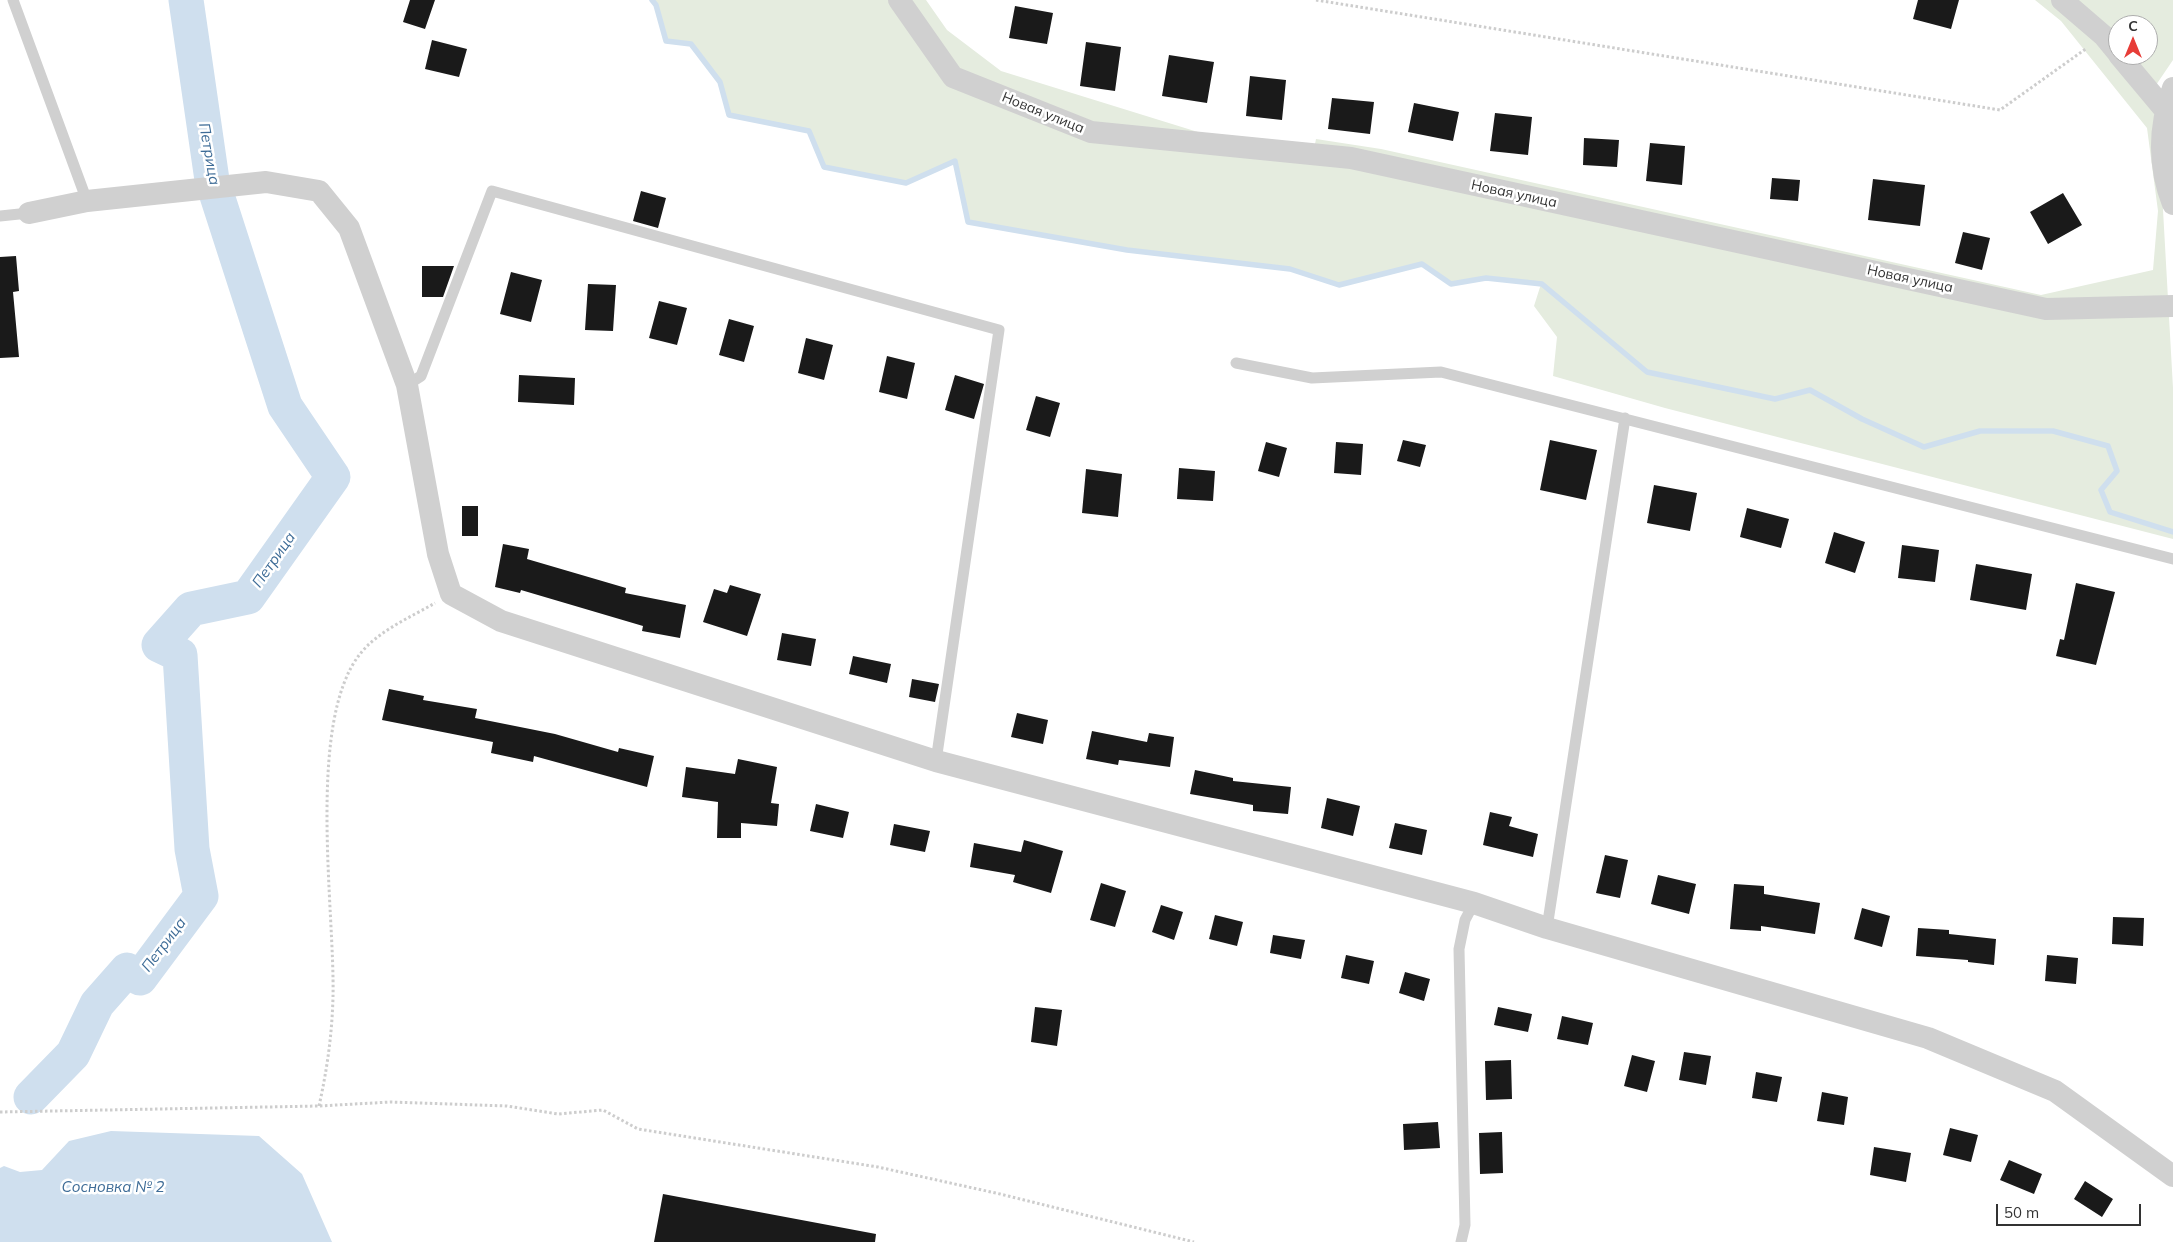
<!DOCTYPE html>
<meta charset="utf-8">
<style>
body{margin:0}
#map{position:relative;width:2173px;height:1242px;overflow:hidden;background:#fff;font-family:Mulish,sans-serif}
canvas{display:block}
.north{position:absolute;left:2108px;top:15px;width:50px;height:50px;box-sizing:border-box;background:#fff;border:1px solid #adadad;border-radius:50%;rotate:0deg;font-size:14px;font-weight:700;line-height:20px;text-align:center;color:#333}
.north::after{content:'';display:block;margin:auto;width:18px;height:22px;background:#e73d38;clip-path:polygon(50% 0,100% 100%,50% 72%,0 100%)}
.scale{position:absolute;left:1996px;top:1204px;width:145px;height:22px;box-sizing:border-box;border:2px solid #333;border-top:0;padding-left:6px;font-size:15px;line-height:18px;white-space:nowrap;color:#333;-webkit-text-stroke:4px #fff;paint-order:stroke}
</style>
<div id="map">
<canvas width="2173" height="1242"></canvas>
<div class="north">С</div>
<div class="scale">50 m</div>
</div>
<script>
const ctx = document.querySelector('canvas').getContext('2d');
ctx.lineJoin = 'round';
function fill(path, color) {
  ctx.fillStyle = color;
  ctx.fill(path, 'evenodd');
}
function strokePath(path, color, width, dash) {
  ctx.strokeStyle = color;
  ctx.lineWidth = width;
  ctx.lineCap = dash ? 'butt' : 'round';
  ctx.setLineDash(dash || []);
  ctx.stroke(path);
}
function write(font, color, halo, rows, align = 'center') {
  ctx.font = font + ' Mulish,sans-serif';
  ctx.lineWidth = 5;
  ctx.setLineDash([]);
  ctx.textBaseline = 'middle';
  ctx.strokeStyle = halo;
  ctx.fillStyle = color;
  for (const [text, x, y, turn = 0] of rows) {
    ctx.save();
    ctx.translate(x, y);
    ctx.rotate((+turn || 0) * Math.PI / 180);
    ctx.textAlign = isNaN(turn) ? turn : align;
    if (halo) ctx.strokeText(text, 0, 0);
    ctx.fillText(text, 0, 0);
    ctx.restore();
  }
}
fill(new Path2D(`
 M652,0H926L947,30L1001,71L1214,137L1313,154L1316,139L1381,149L2041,295L2153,270L2158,211L2147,128L2061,21L2035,0H2173V60L2156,85L2173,388V539L1665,408L1553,376L1557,337L1534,306L1541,284L1486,278L1451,284L1422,264L1339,285L1290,269L1127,250L968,222L954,161L906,183L824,167L809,131L729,115L720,82L691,45L666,41L656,5ZM2118,25H2148V55H2118Z`), '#e5ecdf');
fill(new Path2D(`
 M111,1131L259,1136L302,1174L332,1242H0V1168L4,1166L20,1172L42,1170L69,1141Z`), '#cfdfee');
strokePath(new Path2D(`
 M652,0L656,5L666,41L691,44L720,82L729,115L809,131L824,167L906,183L955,161L968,222L1127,250L1290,269L1339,285L1422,264L1451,284L1486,278L1542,284L1647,372L1775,399L1810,390L1862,419L1924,447L1980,431H2053L2108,446L2117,471L2101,490L2110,512L2173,532`), '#cfdfee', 5.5);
strokePath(new Path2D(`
 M31,1097L73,1054L97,1004L127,970L140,978L201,896L192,849L180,655L159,645L191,609L248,597L333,477L285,406L212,180L186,0`), '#cfdfee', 35);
fill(new Path2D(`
 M410,0H435L425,29L403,22Z
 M1918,0H1959L1951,29L1913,19Z
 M1015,6L1053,13L1047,44L1009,38Z
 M432,40L467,49L459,77L425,69Z
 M1086,42L1121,47L1115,91L1080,86Z
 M1169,55L1214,62L1207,103L1162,96Z
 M1250,76L1286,80L1282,120L1246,116Z
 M1332,98L1374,102L1370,134L1328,129Z
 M1414,103L1459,112L1453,141L1408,132Z
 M1495,113L1532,117L1528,155L1490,151Z
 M1584,138L1619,140L1617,167L1583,165Z
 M1650,143L1685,146L1682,185L1646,181Z
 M1772,178L1800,180L1798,201L1770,199Z
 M1873,179L1925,185L1920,226L1868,220Z
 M641,191L666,198L658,228L633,221Z
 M2063,193L2082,225L2048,244L2030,212Z
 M1963,232L1990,238L1982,270L1955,263Z
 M16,256L19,291L13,292L19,357L0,358V257Z
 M422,266H454L443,297H422Z
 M511,272L542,280L531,322L500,314Z
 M588,284L616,285L613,331L585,330Z
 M659,301L687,308L677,345L649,338Z
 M729,319L754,326L744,362L719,355Z
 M806,338L833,345L824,380L798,373Z
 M887,356L915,363L907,399L879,392Z
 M519,375L575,378L574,405L518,402Z
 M955,375L984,384L974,419L945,410Z
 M1036,396L1060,403L1050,437L1026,430Z
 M1403,440L1426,445L1420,467L1397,461Z
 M1550,440L1597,450L1586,500L1540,490Z
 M1266,442L1287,448L1279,477L1258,471Z
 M1336,442L1363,444L1361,475L1334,473Z
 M1179,468L1215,471L1213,501L1177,499Z
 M1086,469L1122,474L1118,517L1082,513Z
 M1654,485L1697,493L1690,531L1647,523Z
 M462,506H478V536H462Z
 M1747,508L1789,519L1781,548L1740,537Z
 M1834,532L1865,542L1855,573L1825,563Z
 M503,544L529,549L527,559L626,588L625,593L686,605L680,638L642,631L643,626L521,590L520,593L495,587Z
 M1902,545L1939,550L1935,582L1898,578Z
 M1976,564L2032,574L2026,610L1970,600Z
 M2076,583L2115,592L2096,665L2056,656L2060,639L2064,640Z
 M730,585L761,594L747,636L703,622L714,589L727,593Z
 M782,633L816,639L811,666L777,660Z
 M853,656L891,664L887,683L849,674Z
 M912,679L939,684L935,702L909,697Z
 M389,689L424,696L423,700L477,709L475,718L555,734L618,752L619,748L654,756L647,787L534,756L533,762L491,753L493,742L382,720Z
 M1017,713L1048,720L1043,744L1011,737Z
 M1092,731L1147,742L1149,733L1174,737L1170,767L1119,760L1118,765L1086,759Z
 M738,759L777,767L771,803L779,804L777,826L741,823V838H717L718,802L682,797L686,767L735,774Z
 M1195,770L1233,778V781L1291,787L1288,814L1253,811V805L1190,794Z
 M1327,798L1360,806L1353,836L1321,828Z
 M816,804L849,812L843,838L810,831Z
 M1490,812L1512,817L1509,826L1538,834L1533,857L1483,845Z
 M1395,823L1427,830L1422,855L1389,848Z
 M894,824L930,831L925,852L890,845Z
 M1024,840L1063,851L1051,893L1013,882L1015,875L970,867L974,843L1021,852Z
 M1605,855L1628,860L1620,898L1596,893Z
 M1658,875L1696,884L1689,914L1651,904Z
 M1101,883L1126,891L1115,927L1090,920Z
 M1734,884L1764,886V894L1820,903L1815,934L1761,926V931L1730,929Z
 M1161,905L1183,912L1174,940L1152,932Z
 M1862,908L1890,916L1882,947L1854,939Z
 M1215,915L1243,922L1237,946L1209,939Z
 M2113,917L2144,918L2143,946L2112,944Z
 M1918,928L1949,930V934L1996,939L1994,965L1968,962V960L1916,956Z
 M1273,935L1305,940L1301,959L1270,953Z
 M1346,955L1374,961L1369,984L1341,978Z
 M2047,955L2078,958L2076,984L2045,981Z
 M1405,972L1430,979L1424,1001L1399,993Z
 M1035,1007L1062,1010L1057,1046L1031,1042Z
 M1498,1007L1532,1014L1528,1032L1494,1025Z
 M1562,1016L1593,1023L1588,1045L1557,1039Z
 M1684,1052L1711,1056L1706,1085L1679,1080Z
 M1632,1055L1655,1061L1647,1092L1624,1086Z
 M1511,1060L1512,1099L1486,1100L1485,1061Z
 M1756,1072L1782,1077L1777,1102L1752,1098Z
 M1822,1092L1848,1097L1844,1125L1817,1121Z
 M1438,1122L1440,1148L1404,1150L1403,1124Z
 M1950,1128L1978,1135L1971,1162L1943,1155Z
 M1502,1132L1503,1173L1480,1174L1479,1133Z
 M1874,1147L1911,1153L1906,1182L1870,1175Z
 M2009,1160L2042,1174L2034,1194L2000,1180Z
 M2085,1181L2113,1199L2102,1217L2074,1199Z
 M663,1194L876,1234L875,1242H654Z`), '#1a1a1a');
strokePath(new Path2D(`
 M1316,0L2000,110L2087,48
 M319,1106C327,1070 332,1035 333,997C335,911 306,722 360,654C378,631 411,617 435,603
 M0,1112L319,1106L391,1102L507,1106L558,1114L603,1110L638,1129L878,1167L1000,1194L1194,1242`), '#cdcdcd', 3, [2.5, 2.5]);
strokePath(new Path2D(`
 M13,0L87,201
 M0,216L29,213
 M1236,363L1312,378L1441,372L2173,559
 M407,385L421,376L492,191L999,330L936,761
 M1547,928L1625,418
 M1461,1242L1465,1225L1459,949L1465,920L1474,903`), '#d0d0d0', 11);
strokePath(new Path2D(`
 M899,0L953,77L1091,132L1351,158L2046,309L2173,306
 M2062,0L2104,36L2118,53
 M2119,55L2165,110
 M2173,88C2159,126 2158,166 2173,204
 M29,213L87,201L266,182L319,191L349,228L407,385L438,554L451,594L501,621L936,761L1474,903L1547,928L1928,1038L2055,1091L2173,1176`), '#d0d0d0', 22);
write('14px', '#333', '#fff', [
 ["Новая улица",1043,113,22],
 ["Новая улица",1514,194,12],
 ["Новая улица",1910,279,12]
]);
write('italic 15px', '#3e6c97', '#fff', [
 ["Петрица",209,154,80],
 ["Петрица",274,560,-55],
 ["Петрица",164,945,-53],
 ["Сосновка № 2",113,1187]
]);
</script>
